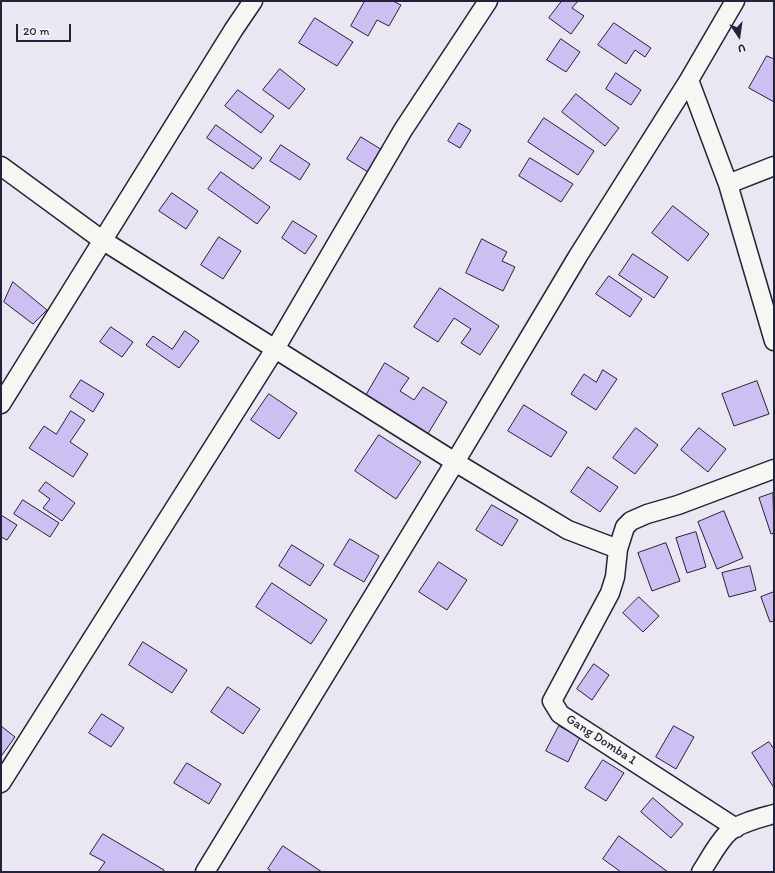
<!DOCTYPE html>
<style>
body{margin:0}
#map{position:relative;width:775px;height:873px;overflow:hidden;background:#eae6f2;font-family:Itim,sans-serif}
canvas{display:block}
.frame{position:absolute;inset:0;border:2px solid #22223b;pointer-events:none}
.north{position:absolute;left:719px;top:16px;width:40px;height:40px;-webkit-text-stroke:3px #f6f6f2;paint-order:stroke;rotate:167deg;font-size:11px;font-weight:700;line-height:16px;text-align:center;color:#22223b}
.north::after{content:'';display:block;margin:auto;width:14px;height:18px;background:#22223b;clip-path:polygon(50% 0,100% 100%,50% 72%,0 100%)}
.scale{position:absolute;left:16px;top:24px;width:55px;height:18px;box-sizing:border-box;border:2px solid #22223b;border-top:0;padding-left:5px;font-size:12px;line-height:14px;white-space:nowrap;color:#22223b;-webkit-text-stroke:3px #f6f6f2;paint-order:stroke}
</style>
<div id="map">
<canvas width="775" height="873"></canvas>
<div class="frame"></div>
<div class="north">U</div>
<div class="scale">20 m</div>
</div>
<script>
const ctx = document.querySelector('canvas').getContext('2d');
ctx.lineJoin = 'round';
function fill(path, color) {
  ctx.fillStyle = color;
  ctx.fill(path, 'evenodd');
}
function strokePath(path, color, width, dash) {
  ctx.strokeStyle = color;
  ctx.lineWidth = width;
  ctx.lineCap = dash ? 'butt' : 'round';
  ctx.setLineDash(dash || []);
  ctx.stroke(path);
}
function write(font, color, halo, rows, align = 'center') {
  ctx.font = font + ' Itim,sans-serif';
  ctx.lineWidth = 3.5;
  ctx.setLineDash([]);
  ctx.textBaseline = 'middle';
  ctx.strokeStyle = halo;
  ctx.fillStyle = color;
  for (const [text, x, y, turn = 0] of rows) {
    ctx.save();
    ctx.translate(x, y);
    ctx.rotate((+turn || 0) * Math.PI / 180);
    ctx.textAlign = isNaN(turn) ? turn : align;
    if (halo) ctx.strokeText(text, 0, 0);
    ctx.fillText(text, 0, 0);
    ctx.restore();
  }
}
const building = new Path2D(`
 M365,1H393L401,5L389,26L377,20L368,36L351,26Z
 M562,1H578L572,8L584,16L571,34L549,18Z
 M315,18L353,42L337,66L299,43Z
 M614,23L651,48L645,57L635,50L626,64L598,45Z
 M561,39L580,52L566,72L547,60Z
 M767,56L774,59V102L749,88Z
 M280,69L305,89L289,109L263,90Z
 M616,73L641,90L631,105L606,89Z
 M238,90L274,116L261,133L225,106Z
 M576,94L619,128L605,146L562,112Z
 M544,118L594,151L578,175L528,142Z
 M459,123L471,130L460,148L448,141Z
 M216,125L262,158L253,169L207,138Z
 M361,137L387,153L373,175L347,159Z
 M281,145L310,164L300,180L270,161Z
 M530,158L573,184L561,202L519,176Z
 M221,172L270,207L257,224L208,189Z
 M172,193L198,211L186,229L159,211Z
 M673,206L709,234L688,261L652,233Z
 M293,221L317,236L305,254L282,238Z
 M219,237L241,251L223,279L201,265Z
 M482,239L507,252L502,261L515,267L503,291L466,273Z
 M633,254L668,277L654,298L619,275Z
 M609,276L642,299L630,317L596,294Z
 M13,282L47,310L33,324L4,302Z
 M440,288L499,326L480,355L461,343L471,329L454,318L438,342L414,327Z
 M111,327L133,342L122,357L100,342Z
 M185,331L199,341L179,368L146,345L153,336L172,349Z
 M385,363L409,378L400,391L414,400L423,387L447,402L426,437L364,399Z
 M603,370L617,379L596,410L571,394L584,374L596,382Z
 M81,380L104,394L93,412L70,397Z
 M757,381L769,414L734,426L722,394Z
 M269,394L297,413L279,439L251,420Z
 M524,405L567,432L551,457L508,431Z
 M71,411L85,420L70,442L88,454L73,477L29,448L44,426L56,434Z
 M636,428L658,445L635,474L613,458Z
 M699,428L726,449L708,472L681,450Z
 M379,435L421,462L396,499L355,471Z
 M588,467L618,487L600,512L571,492Z
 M46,482L75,503L62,521L43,508L50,499L39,491Z
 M773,493L774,533L771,534L759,498Z
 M23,500L59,523L50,537L14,514Z
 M492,505L518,520L502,546L476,530Z
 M724,511L743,558L717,569L698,522Z
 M1,515L17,525L7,540L1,537Z
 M696,532L706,567L687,573L676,538Z
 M350,539L379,556L364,582L334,565Z
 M666,543L680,581L652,591L638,553Z
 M292,545L324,565L310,586L279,566Z
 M439,562L467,580L447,610L419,592Z
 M750,566L756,590L729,597L722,573Z
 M272,583L327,620L311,644L256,607Z
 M774,592V621L770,622L761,597Z
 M639,597L659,616L643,632L623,613Z
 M143,642L187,670L172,693L129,665Z
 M594,664L609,675L592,700L577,689Z
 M228,687L260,709L243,734L211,712Z
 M102,714L124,728L111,747L89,733Z
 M1,726L15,737L2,755L1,754Z
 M559,726L580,737L568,762L546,751Z
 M674,726L694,737L676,769L656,757Z
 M769,742L774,749V788L752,753Z
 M603,760L624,773L606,801L585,788Z
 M187,763L221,784L209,804L174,783Z
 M653,798L683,824L671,838L641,812Z
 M103,834L164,870L163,872H98L105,862L90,854Z
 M619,836L668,872H621L603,859Z
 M283,846L322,872H272L268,869Z`);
fill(building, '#cdbff1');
strokePath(building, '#22223b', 1);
const street = new Path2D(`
 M689,80L728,184L774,341
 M1,166L102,240L455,462L568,530L618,549
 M728,184L774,166
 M1,404L234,29L253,1
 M1,783L275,349L403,130L488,1
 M736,828L560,714L552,701L610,593L615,577L618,549L625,527L631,521L647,514L678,505L774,469
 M205,872L455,462L578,256L689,80L735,1
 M701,872C709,860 719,840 730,831C742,822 760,818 774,814`);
strokePath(street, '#22223b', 21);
strokePath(street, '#f6f6f2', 18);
write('13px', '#22223b', '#f6f6f2', [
 ["Gang Domba 1",601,740,33]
]);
</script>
